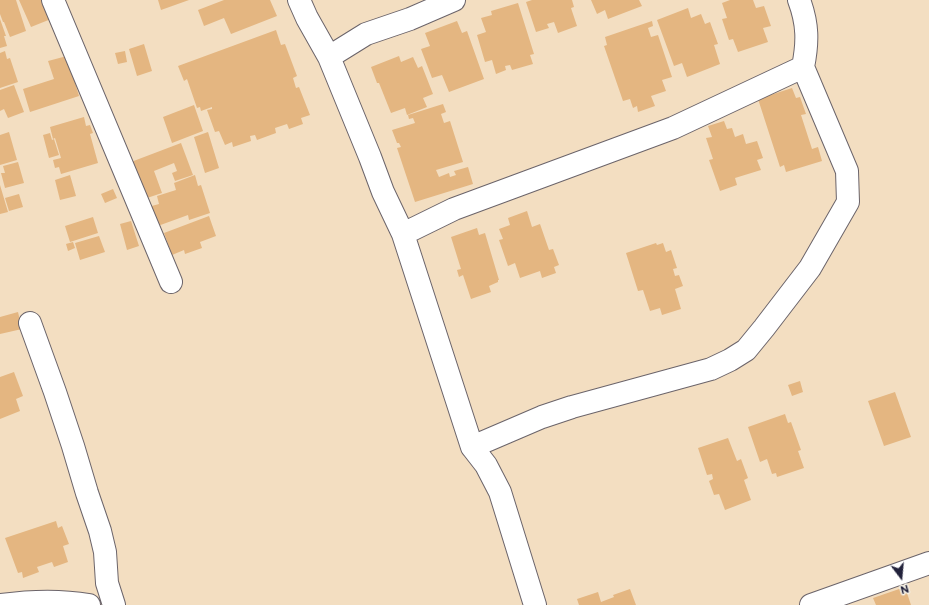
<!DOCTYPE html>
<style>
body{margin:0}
#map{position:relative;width:929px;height:605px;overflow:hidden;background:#f3dec1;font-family:"Balsamiq Sans",sans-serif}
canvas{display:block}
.north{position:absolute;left:881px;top:557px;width:40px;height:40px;-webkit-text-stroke:3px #f7f3e8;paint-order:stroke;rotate:164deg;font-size:11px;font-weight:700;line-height:16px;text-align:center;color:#22223b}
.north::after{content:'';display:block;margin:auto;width:14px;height:18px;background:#22223b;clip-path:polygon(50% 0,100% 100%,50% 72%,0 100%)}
</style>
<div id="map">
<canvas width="929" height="605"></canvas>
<div class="north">N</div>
</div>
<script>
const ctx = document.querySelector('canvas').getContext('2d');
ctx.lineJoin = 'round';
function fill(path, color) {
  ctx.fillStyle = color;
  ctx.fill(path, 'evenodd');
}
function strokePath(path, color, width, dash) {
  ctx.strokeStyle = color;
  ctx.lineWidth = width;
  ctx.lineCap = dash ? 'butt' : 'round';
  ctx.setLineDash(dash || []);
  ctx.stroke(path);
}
fill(new Path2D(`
 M0,0H16L26,31L10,37L4,22H3L0,14Z
 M19,0H49L56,17L31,27Z
 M158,0H189L161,10Z
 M224,0H270L277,16L231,34L224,18L204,26L198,10Z
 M532,0H572L574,7L571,8L577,26L558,33L554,22L547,24L549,28L536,32L526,2Z
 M591,0H639L642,6L608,19L605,10L597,14Z
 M730,0H753L756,8L764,6L771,26L763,28L768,42L738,52L733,39L729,40L722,19L727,18L722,3Z
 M518,3L534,54L530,55L533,64L512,70L510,65L505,66L506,70L496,74L492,60L485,62L477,35L486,32L481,18L492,15L491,11Z
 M688,8L691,18L701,14L705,24L710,22L718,44L714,45L720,64L687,77L682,63L674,66L657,20Z
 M0,19L6,36H4L7,46L0,48Z
 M457,21L462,33L467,31L484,79L449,92L442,75L432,78L421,49L430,46L425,33Z
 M652,21L653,26L648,28L651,37L658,35L672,77L662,80L666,91L651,96L655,106L638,112L637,106L633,108L630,99L623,101L604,46L607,45L605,37Z
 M276,30L281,45L285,44L297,76L293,78L296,88L299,87L310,115L301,118L303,124L289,129L287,124L275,128L276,133L257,140L255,135L250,136L251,141L233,147L232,142L225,145L219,131L215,132L207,110L212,109V107L201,111L200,107L197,108L187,79L184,81L178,66Z
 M144,44L152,71L137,76L129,49Z
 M5,51L7,59L10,58L18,82L0,88V53Z
 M125,51L127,62L118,64L115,53Z
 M67,56L79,96L30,112L23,89L54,79L48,61Z
 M399,56L401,62L413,57L418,68L422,66L433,94L423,98L427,107L407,115L405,108L391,113L379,83H377L371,67Z
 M14,85L24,112L8,118L4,109L0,111V90Z
 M792,88L796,98L800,97L806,114L801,115L812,149L818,147L822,161L786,172L784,165L780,167L758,99Z
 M443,104L446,112L441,114L444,123L450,121L463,162L436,170L439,177L449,173L450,177L456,175L454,171L468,167L473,184L415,202L397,148L401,147L399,143H397L392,130L415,123L413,118L409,119L408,115Z
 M194,105L203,131L172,143L163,117Z
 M84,117L86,126L90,125L93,133L90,134L98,163L61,174L59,167L55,168L53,160L61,158L55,138L53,139L50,127Z
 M724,121L727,129L732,128L735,137L743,134L746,144L757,141L763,158L757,160L761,170L735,178L737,185L720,191L709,160L713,159L706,138L712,137L708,126Z
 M9,132L17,160L0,165V135Z
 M208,132L219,168L205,173L194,137Z
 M50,133L52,140L54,139L59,155L49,158L43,135Z
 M181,143L193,175L175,181L172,173L177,171L174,163L154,171L162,193L141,200L131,162Z
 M18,162L24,183L5,188L1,173H5L3,166Z
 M70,175L76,196L60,200L55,180Z
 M195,175L198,186L201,185L210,213L189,220L188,215L155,227L148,207L159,204L157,196L176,190L174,183Z
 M0,185L8,212L0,214Z
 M113,189L117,198L105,203L101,194Z
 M19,194L23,207L9,211L5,198Z
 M527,211L532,227L540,224L549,250L553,249L559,265L554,267L556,273L542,278L540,271L520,278L515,263L508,266L499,240L503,239L499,229L510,225L508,218Z
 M209,216L216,236L200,242L202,248L185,254L184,250L172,255L164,233Z
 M93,217L98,233L70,242L65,226Z
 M131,221L139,246L127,250L120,224Z
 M477,228L479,235L485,233L499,280H498V282L489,286L491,292L471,299L463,275L459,277L457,270L461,269L451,237Z
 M99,236L105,252L80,260L75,243Z
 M73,242L75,248L68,251L66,244Z
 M656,243L657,245L663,243L666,252L671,250L677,268L673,269L675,276L679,275L683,286L675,289L681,309L662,315L660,308L650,311L643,290L638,291L626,253Z
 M18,312L22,329L0,334V317Z
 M14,372L23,396L16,399L20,411L0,419V377Z
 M800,381L803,392L792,396L788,385Z
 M895,392L911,437L884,446L868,401Z
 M785,414L788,423L791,422L801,450L798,451L804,468L777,477L776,473L772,474L767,459L760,462L748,427Z
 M728,438L737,461L741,459L748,478L744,480L751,500L725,510L719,494L714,495L709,481L713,479L712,474L707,475L698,448Z
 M56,521L58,528L62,526L69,544L63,546L68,562L54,567L52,562L37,567L39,572L23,578L22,572L18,573L5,538Z
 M905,587L911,605H876L873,598Z
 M630,589L636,605H579L577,599L598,592L601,602L614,597L613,595Z`), '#e4b681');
const minor = new Path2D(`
 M53,0L171,282
 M299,0L307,18L329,57L370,157L383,192L403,234L472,447L486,465L500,492L535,605
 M329,57L366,34L410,19L454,0
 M403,234L454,209L673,128L803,67C808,42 808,24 799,0
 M30,323L55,392L73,446L87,493L100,531L105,552L107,583L114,605
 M472,447L542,417L572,407L711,369L730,360L746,350L764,328L810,268L848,202L847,171L803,67
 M1,605C30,601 60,600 89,605
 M811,605L929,563`);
strokePath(minor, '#6b646a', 24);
strokePath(minor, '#fff', 22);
</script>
